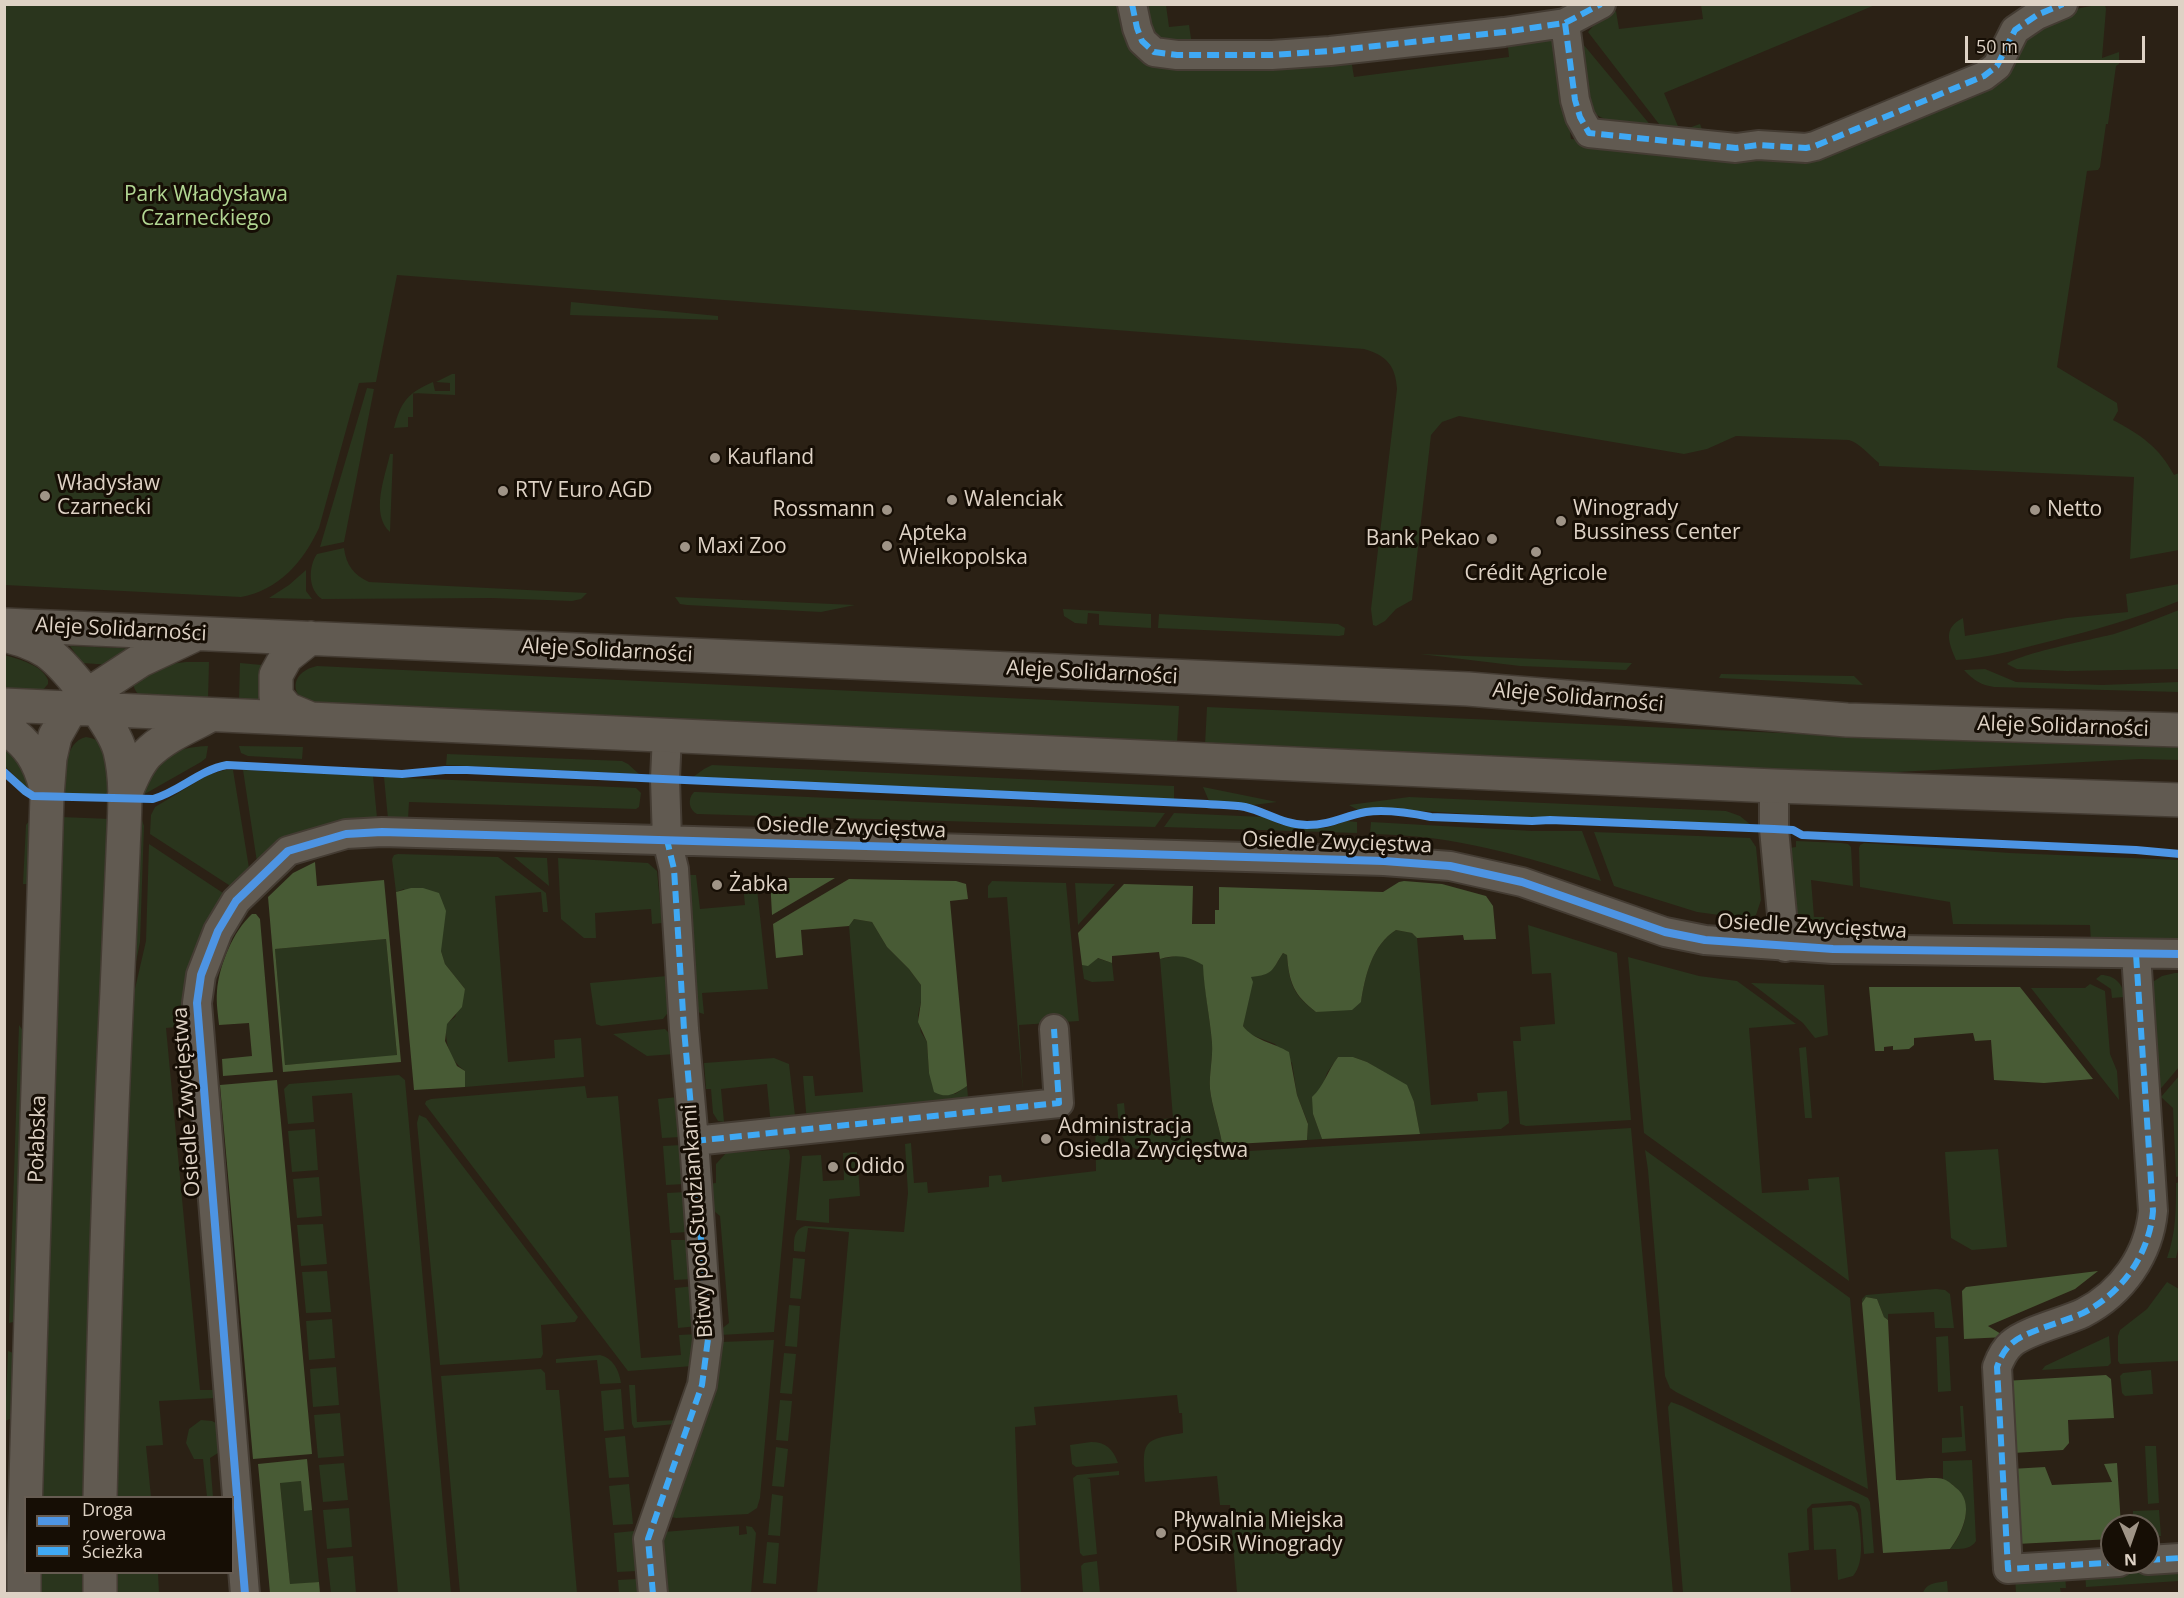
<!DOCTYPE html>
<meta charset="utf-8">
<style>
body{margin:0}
#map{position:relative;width:2184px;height:1598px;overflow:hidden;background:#2b2115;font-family:"Open Sans",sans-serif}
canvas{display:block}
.frame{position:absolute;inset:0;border:6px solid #ded2c5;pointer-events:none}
.legend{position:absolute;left:24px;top:1496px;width:210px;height:78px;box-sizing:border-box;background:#160e05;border:2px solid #665c52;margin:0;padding:8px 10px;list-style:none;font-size:18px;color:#ded2c5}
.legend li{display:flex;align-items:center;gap:12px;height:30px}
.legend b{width:30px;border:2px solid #665c52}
.north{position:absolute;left:2100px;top:1514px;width:60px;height:60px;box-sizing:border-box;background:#160e05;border:2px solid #665c52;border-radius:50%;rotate:178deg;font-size:16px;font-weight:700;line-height:24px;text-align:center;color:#ded2c5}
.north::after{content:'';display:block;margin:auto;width:21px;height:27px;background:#9f9487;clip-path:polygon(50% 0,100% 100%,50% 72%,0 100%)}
.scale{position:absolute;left:1965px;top:36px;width:180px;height:27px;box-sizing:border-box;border:3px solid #ded2c5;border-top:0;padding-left:8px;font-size:18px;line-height:21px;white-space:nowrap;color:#ded2c5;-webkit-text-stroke:4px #160e05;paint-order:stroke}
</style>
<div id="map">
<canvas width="2184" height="1598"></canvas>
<div class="frame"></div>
<ul class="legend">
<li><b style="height:8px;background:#4d94e3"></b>Droga rowerowa</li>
<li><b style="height:8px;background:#3fa9f5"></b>Ścieżka</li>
</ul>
<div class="north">N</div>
<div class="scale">50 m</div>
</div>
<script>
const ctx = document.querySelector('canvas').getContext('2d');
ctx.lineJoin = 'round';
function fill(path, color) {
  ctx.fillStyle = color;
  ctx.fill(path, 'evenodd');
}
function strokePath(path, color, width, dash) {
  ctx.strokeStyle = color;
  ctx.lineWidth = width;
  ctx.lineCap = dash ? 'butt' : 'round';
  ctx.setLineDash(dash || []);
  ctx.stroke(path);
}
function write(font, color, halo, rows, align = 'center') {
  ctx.font = font + ' "Open Sans",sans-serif';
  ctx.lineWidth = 6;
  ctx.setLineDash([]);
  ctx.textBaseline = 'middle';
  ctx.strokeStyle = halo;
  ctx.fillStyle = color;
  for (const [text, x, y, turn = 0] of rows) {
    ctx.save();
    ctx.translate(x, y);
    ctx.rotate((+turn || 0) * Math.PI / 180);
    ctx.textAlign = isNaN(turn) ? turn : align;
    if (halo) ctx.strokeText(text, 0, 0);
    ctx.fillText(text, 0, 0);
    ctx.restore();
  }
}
fill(new Path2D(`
 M5,5H1123L1132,41L1351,59L1354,77L1509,57L1507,38H1551L1556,43L1559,50L1571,139L1793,161L2018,42C2044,22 2071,5 2105,5L2106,9L2102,58L2119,52V64L2116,66L2108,124H2106L2100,167L2098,170L2087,171L2057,367L2117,403L2118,411L2113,420C2141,435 2159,447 2174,475L2179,473V550L2130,559L2134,477L1879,466V463C1870,456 1861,444 1849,440L1736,436L1707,449L1684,454L1459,416L1442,422L1431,435L1412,600L1396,609L1385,621L1376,626L1373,625L1371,609L1397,389C1396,366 1386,355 1364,349L397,275L376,382L359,383L319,528C303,562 279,590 241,597L5,585Z
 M1141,5H1166L1169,27L1189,25L1192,45H1178L1150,35Z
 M1701,5H1875L1664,93L1680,131L1700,124L1703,132L1698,137C1683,135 1671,134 1659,124L1588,32L1598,20L1616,11L1619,29L1703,19Z
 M1583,44L1652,127C1636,125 1598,124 1589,107C1585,99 1581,61 1579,50Z
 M571,302L718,316V320L570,315Z
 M452,374H455V395L413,393V417H408V427L394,428C401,401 408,393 433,382L435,391H450V383L436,382Z
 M367,388L374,389L344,542L320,547Z
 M390,454H393L390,532C370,514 385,477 390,454Z
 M344,548C346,565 354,575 369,582L587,593L581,599L572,601L493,598L322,599C308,590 308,567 317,554Z
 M306,570V591L312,599L269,598L289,585Z
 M2179,584V601C2137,618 2095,630 2051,641C2019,649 1989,658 1956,660C1949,643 1942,628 1963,618L1965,636L2067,618L2128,612L2126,594Z
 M675,597L855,605L821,612L687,605L680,604Z
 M1063,609L1151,614V628L1099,625V614L1088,613L1087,624L1075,623L1064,616Z
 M2179,610V669L2067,671L2017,669L2007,664C2018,654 2094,639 2114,634C2136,627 2158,618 2179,610Z
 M1159,614L1338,624L1345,628L1344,635L1339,636L1158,628Z
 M70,646L142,649L112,665L82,663Z
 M1420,654L1632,663L1626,670L1520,666Z
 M4,655C19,659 42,665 48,680V684L42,691L5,690Z
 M186,662H209L208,700L140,696C134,690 132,685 135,678L170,664Z
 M240,663L262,665L260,702L239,701Z
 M317,666L1179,706L1177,744L310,704C287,693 293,671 317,666Z
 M1985,669L2016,682L2102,685L2179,682V692L1994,687C1981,685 1973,680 1964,670Z
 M1721,674L1854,676L1863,685L1719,678Z
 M1207,707L1936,740L2179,747L2180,760L2140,759L1860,774L1205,745Z
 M86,737C114,740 108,775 110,796L64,794C65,775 64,742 86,737Z
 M4,744L16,753L31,793L5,766Z
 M208,746L206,758L201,762L143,795C149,759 174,747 208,746Z
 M239,746L303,747L302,759L248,756L241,753Z
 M447,754L622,761L628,764L639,774L446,765Z
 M712,765L1174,786V799L693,777L704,769Z
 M225,770H233L249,868L232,887L150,834L151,815L155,807L208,775Z
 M243,770L373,776L377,818L257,862Z
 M384,777L636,788L641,793L639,807L636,809L409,802L408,819H388Z
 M1203,787L1277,802L1253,805L1244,803L1209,801Z
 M694,792H697L1165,813L1155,827L697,814C689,810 687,799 694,792Z
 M1409,797L1726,811L1740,816L1751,825L1553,816L1532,818L1375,808L1358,810L1349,805Z
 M1174,813L1264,817L1279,824L1294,827L1326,828L1347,821L1357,822V833L1164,827Z
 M61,817L111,819L88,1497L37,1498Z
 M35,820L32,884H23L26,825L29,821Z
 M139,820H142L144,826L140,942L133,977Z
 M1371,822L1532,831H1582L1601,881C1522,855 1454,835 1370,834Z
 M1594,832L1750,838L1756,847L1761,900L1756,915L1749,919L1697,912L1617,887L1614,886Z
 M1796,841L1841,843L1848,844L1851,847L1853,886L1811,880L1814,917H1824L1825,939C1785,930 1792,880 1789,848L1796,847Z
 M1864,843L2010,853L2179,860V944L2091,942L2090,925L1953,924L1950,902L1860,887L1859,848L1860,845Z
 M149,844L226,895L187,1026L166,1028L200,1390H220L216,1398L159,1401L163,1445L146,1446L151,1497L116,1498L131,1057V1006L146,941Z
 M398,854L498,857L546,893L548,912H543L541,892L495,896L508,1062L555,1058L554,1040L581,1038L584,1077L465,1087V1071C449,1060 445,1042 446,1024L455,1017L465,989L445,964L441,951L404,889L396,892L392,859L394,855Z
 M514,857L547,858L549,886Z
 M558,858L648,863L657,871L662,923L652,924L651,909L595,913L596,938H584L561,919Z
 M685,875H696L700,909L745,905L743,885H750L757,889L768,989L702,993L704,1014L697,1012Z
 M992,881L1066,883L1079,1021L1019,1025L1023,1093L1007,897L988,898V886Z
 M1075,883L1115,884L1078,925Z
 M854,919L872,922L887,947L909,969L921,985V1002L918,1015L921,1032L927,1042L929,1073L955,1094L967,1086L968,1097L990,1095L991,1102L807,1123L803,1076H813L815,1096L863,1092L849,926Z
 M1528,925L1617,953L1631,1120L1526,1126L1520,1124L1513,1041H1521L1520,1027L1555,1024L1551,973L1532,974Z
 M1396,930L1412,933L1417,938L1431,1105L1478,1101L1477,1093L1507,1091L1509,1123L1501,1129L1420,1134L1414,1102L1385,1073L1367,1062L1353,1057H1338L1327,1073L1313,1114L1322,1139L1307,1140L1308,1123L1297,1095L1292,1063L1275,1044L1249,1034L1243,1026L1250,976C1270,976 1274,968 1283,953L1287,955C1289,983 1293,995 1316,1012L1361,1002C1365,976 1372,945 1396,930Z
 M386,939L397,1056L285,1065L275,949Z
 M1181,955L1192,958L1204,965C1204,991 1210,1017 1212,1043C1213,1059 1209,1073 1210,1089C1212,1108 1219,1125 1222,1143L1217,1145L1136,1149C1117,1141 1119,1121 1117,1104L1124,1103L1126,1123L1173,1118L1160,959Z
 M1628,957L1699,976L1737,981L1796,1024L1749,1028L1762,1193L1809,1190L1808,1179L1839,1177L1849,1281L1644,1133Z
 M1097,958L1112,963L1114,981L1092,982L1084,979L1082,965H1088Z
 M2175,973H2179V1067L2157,1093L2151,983L2162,976Z
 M2101,975C2114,975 2124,984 2124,997L2112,998L2111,989L2096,979Z
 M667,976L670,1010L663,1019L601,1026L596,1024L590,983Z
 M1751,983L1824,985L1828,1035L1815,1038L1803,1023Z
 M2090,984L2105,991L2110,1054L2117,1071L2119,1100L2031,988H2085Z
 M19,1025L27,1036L18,1321L9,1323Z
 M665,1029L673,1037L675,1054L647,1056L613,1034Z
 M1806,1047L1812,1118H1805L1799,1048Z
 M774,1058L789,1064L796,1124L771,1126L767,1084L721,1089L724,1122L718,1121L713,1113L711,1089H706L704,1063Z
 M399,1075L405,1080L451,1593H398L352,1093L312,1096L314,1122L288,1124L284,1089L289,1084Z
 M2179,1076L2180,1176L2176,1177L2173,1108L2161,1097Z
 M585,1086L587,1098L618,1096L641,1358L681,1355L679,1335L699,1334L693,1366L628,1371L425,1104L426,1101L431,1099Z
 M678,1097L681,1137L662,1138L658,1099Z
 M419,1115L426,1118L578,1317L575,1322L541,1325L543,1354L541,1358L440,1365L417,1123Z
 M1095,1119C1108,1131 1114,1152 1134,1158L1631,1128L1673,1593H1237L1230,1505H1220L1217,1476L1145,1482C1142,1440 1143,1440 1183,1433L1182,1413H1179L1177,1395L1034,1407L1036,1425L1015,1427L1021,1593H817L849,1232L808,1228L805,1252L794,1251C794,1240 793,1230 805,1226L904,1232L908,1193L905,1144L911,1143L914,1183L927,1182L928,1193L989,1187V1176L1001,1175L1002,1182L1096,1171Z
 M315,1129L318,1170L292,1172L288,1131Z
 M682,1145L685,1184L666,1185L663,1146Z
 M786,1149L789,1150L790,1157L774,1332L720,1335V1330L729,1323L720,1216L709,1207L707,1184L716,1183V1164L726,1153Z
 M1998,1149L2007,1247L1972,1250L1951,1238L1945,1152Z
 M1645,1150L1850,1298L1868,1489L1676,1392L1670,1388L1665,1376L1648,1170Z
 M857,1152L860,1196L829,1199V1223L796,1220L802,1156L821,1155L823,1181L844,1180L843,1153Z
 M319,1177L322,1216L297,1218L293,1179Z
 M2179,1182V1245L2176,1258H2167C2176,1233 2176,1210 2176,1183Z
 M686,1192L689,1232L670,1233L667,1193Z
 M323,1224L327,1264L301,1266L297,1225Z
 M671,1240H690L693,1279L674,1280Z
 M793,1258L805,1259L801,1299L790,1298Z
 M327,1271L331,1312L306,1313L302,1272Z
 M2167,1282L2179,1289V1361L2120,1364L2118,1361V1336L2120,1330L2147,1309Z
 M695,1286L698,1326L678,1328L675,1288Z
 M1936,1289L1945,1290L1950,1294L1954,1328H1935L1934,1312L1888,1314V1320L1884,1317L1877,1299L1866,1297L1862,1303V1299L1866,1295Z
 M789,1305L800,1306L797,1347L785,1346Z
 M332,1319L335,1358L309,1360L306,1321Z
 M1948,1336L1951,1391L1938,1392L1936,1337Z
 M2109,1336L2111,1363L2108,1366L2042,1370L2045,1366Z
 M774,1340L760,1498L757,1508L748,1514L676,1518L667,1516L716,1381L721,1342Z
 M8,1351L16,1354L15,1417L5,1421Z
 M784,1353L796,1354L792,1394L780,1393Z
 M600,1355C613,1358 619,1370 621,1383L600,1384L597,1360L556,1363V1359Z
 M336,1367L339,1405L313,1407L310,1369Z
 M541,1369L545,1373L546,1390H559L577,1593H460L441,1376Z
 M2151,1370L2153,1394L2125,1396L2122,1393L2120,1376L2123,1373Z
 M629,1385H635L637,1422L677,1420L675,1424L634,1428L632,1424Z
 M621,1389L624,1429L604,1431L601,1391Z
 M780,1400L792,1401L788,1441L776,1440Z
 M1671,1402L1682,1406L1868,1498L1870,1502L1874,1553L1864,1554L1861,1510L1859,1504L1851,1501L1812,1504L1807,1509L1809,1550L1788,1553L1791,1593H1683L1668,1407Z
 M1960,1406H1963L1966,1451L1942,1453V1438L1962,1437Z
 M340,1413L344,1456L318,1458L314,1415Z
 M201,1420L212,1421L218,1424L226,1448L210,1458L213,1497H207L203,1459H194L186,1443L189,1429Z
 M625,1436L629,1477L609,1478L605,1438Z
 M1091,1442C1106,1442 1113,1449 1118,1463L1076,1467L1072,1464L1070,1445Z
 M2145,1446H2156L2159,1503L2148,1504Z
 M776,1447L788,1449L784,1487L772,1486Z
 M1972,1460L1976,1541C1971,1550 1959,1549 1950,1549C1962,1535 1974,1508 1959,1491C1955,1486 1949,1482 1943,1479V1461Z
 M344,1463L348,1500L323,1502L319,1465Z
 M1119,1471V1475L1087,1478L1090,1479L1097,1554L1083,1556L1080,1553L1073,1478L1077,1475Z
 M301,1481L304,1510H312L319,1582L290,1585L280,1482Z
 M629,1484L633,1524L613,1525L609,1486Z
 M772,1494L783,1496L780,1536L768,1535Z
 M1851,1505L1855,1507L1858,1513C1860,1532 1866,1561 1853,1576L1838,1580L1836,1549L1814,1550L1812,1508Z
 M349,1508L352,1547L327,1549L323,1510Z
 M2159,1510L2161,1536L2148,1537V1526H2132L2133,1511Z
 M739,1526V1535L747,1534L746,1526L752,1527L756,1533L751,1593H661L660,1535L663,1532Z
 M634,1531L637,1571L617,1572L614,1533Z
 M767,1542L779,1543L776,1584L763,1583Z
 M353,1556L356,1593H331L327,1558Z
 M1097,1561L1100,1593H1083L1081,1566L1084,1563Z
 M2177,1567H2179V1581L2086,1587L2085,1571Z
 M35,1573H89V1593L35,1594Z
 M115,1573H158L159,1593H116Z
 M2065,1574L2066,1588H2060L2061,1593H2016L2015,1576Z
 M638,1579L639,1593H619L618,1580Z
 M1947,1581L1948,1593H1923C1927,1582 1937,1583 1947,1581Z`), '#2a351d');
fill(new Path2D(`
 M315,862L317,886L384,880L401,1062L283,1072L268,897L293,873ZM386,939L397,1055L285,1065L275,949Z
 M770,878H835L772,915Z
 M849,879L956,881L966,884L968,899L950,901L967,1086C955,1094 947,1099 934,1092L929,1073L927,1042L918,1022L921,1002V985L909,969L887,947L872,922L854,919L849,926L801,930L803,955L776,958L773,924Z
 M1404,881L1442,884L1486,896L1493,906L1496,939L1464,940L1463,935L1417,938L1412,933L1396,930C1372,945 1365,976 1361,1002L1352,1010L1316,1012C1294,995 1289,983 1287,955L1283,953C1272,970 1273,975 1251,977L1253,982L1243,1026C1253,1040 1274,1043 1289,1052L1297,1095L1308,1124L1307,1140L1217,1145L1222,1143C1219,1125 1212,1107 1210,1089C1209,1073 1213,1059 1212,1043C1210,1017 1204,991 1203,965C1188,956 1177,954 1160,959L1159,952L1112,956V963L1098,958L1088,966L1082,965L1078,933L1124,884L1193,886L1192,924H1215V910H1219V887L1383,892L1399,882Z
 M411,888H423L439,893L446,911L441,951L445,964L465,989L462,1007L447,1024L445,1041L457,1066L465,1071V1087L414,1090L396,892Z
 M252,914H256L260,919L273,1072L223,1076L222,1059L252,1056L249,1023L219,1025C218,1014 216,1003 217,991C219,966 233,931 252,914Z
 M1869,987H2020L2093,1079L2044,1083L1994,1080L1991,1040L1975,1041L1973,1033L1914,1038V1045L1909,1049L1893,1050V1046L1884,1047V1051H1875Z
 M1338,1057H1353L1367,1062L1407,1085L1414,1102L1420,1134L1322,1139L1313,1114L1312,1097C1324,1086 1328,1070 1338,1057Z
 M277,1080L312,1454L253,1459L220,1085Z
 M2098,1271L2075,1289L1988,1326L2006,1337L1964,1339L1962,1291L1966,1287Z
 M1866,1297L1877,1299L1884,1317L1888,1320L1896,1480C1907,1481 1934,1476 1943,1479C1947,1480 1952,1484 1955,1487C1976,1502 1963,1533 1950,1549L1883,1553L1862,1303Z
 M2106,1375L2111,1379L2114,1418L2068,1420L2069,1443L2063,1450L2013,1453L2004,1381Z
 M307,1459L312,1510L304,1511L301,1481L280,1483L290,1584L319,1582L320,1593H270L258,1464Z
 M2117,1463L2121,1526H2112V1539L2017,1544L2011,1469L2045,1467L2052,1485L2112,1482L2104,1464Z`), '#485b35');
const minor = new Path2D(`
 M1132,4L1137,28L1142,41L1154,52L1177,55H1272L1330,51L1504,32L1565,23L1601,4
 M1565,23L1575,100L1580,117L1589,133L1736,148L1758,145L1806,148L1815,146L1984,76L1997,66L2015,30L2037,15L2063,4
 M1774,786V829L1785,947
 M694,1141L1059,1103L1054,1029
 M2148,1560L2180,1558
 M2119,1562L2008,1569L1997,1367C2000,1359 2004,1350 2011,1344C2025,1331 2064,1322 2083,1313C2122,1293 2149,1255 2153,1211L2136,954
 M245,1594L197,1003L201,975L218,931L236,901L288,851L346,834L382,832L1384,861L1450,866L1522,882L1665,932L1705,940L1833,949L2180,954
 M653,1594L648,1539L702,1385L708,1339L694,1141L684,1029L674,869L667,840L665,779L667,735`);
const tertiary = new Path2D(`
 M4,625L1468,689L1847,720L2180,730
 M4,635C19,639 34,643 47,652C68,667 114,727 120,751C128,783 124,820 123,852C121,898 119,944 117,991C109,1159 104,1329 100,1498
 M310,638L286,657L276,675V696L287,709L311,719
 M4,705L1774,786L2180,800
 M4,727C29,744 39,760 46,788
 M124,797C130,782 136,767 146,755C163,737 190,726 211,715
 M24,1594V1545L47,796L50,758L55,736L71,708L86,696L141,660L192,636
 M100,1594V1572`);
strokePath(minor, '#443c33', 32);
strokePath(tertiary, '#443c33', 36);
strokePath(minor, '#615a51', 28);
strokePath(tertiary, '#615a51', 33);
strokePath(new Path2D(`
 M1132,4L1137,28L1142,41L1154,52L1177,55H1272L1330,51L1504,32L1565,23L1601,4
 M1565,23L1575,100L1580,117L1589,133L1736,148L1758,145L1806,148L1815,146L1984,76L1997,66L2015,30L2037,15L2063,4
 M694,1141L1059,1103L1054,1029
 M2148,1560L2180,1558
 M2119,1562L2008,1569L1997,1367C2000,1359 2004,1350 2011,1344C2025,1331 2064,1322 2083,1313C2122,1293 2149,1255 2153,1211L2136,954
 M653,1594L648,1539L702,1385L708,1339L694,1141L684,1029L674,869L667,840`), '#3fa9f5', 6, [12, 6]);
strokePath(new Path2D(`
 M4,772L25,791L33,796L153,799C179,792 199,770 227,765L402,774L445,770H467L1207,804C1219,805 1233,805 1245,807C1266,812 1284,825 1307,825C1332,825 1343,816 1366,812C1386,809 1411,813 1431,817L1532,821L1550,820L1774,829L1793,830L1802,835L2136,850L2180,854
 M245,1594L197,1003L201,975L218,931L236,901L288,851L346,834L382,832L1384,861L1450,866L1522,882L1665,932L1705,940L1833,949L2180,954`), '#4d94e3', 8);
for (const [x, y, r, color] of [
 [715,458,6,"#9f9487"],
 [503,491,6,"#9f9487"],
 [45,496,6,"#9f9487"],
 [952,500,6,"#9f9487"],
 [887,510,6,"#9f9487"],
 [2035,510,6,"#9f9487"],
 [1561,521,6,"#9f9487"],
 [1492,539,6,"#9f9487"],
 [887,546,6,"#9f9487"],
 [685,547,6,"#9f9487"],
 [1536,552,6,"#9f9487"],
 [717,885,6,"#9f9487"],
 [1046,1139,6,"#9f9487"],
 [833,1167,6,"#9f9487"],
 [1161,1533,6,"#9f9487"]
]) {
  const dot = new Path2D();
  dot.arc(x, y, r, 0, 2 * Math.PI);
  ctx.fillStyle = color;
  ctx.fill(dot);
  strokePath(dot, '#160e05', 2);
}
write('21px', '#b1d692', '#160e05', [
 ["Park Władysława",206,195],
 ["Czarneckiego",206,219]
]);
write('21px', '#ded2c5', '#160e05', [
 ["Kaufland",727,458],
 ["Władysław",57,484],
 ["Czarnecki",57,508],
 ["RTV Euro AGD",515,491],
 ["Walenciak",964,500],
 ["Winogrady",1573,509],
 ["Bussiness Center",1573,533],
 ["Rossmann",875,510,"right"],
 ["Netto",2047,510],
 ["Apteka",899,534],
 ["Wielkopolska",899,558],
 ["Bank Pekao",1480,539,"right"],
 ["Maxi Zoo",697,547],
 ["Crédit Agricole",1536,574,"center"],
 ["Żabka",729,885],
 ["Administracja",1058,1127],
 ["Osiedla Zwycięstwa",1058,1151],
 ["Odido",845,1167],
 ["Pływalnia Miejska",1173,1521],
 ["POSiR Winogrady",1173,1545]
], 'left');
write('21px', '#ded2c5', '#160e05', [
 ["Aleje Solidarności",121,630,3],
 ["Aleje Solidarności",607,651,3],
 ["Aleje Solidarności",1092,673,3],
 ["Aleje Solidarności",1578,698,5],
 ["Aleje Solidarności",2063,727,2],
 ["Osiedle Zwycięstwa",851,828,2],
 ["Osiedle Zwycięstwa",1337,843,2],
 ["Osiedle Zwycięstwa",1812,927,3],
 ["Osiedle Zwycięstwa",187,1102,-94],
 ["Połabska",38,1139,-88],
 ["Bitwy pod Studziankami",698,1221,-94]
]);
</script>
